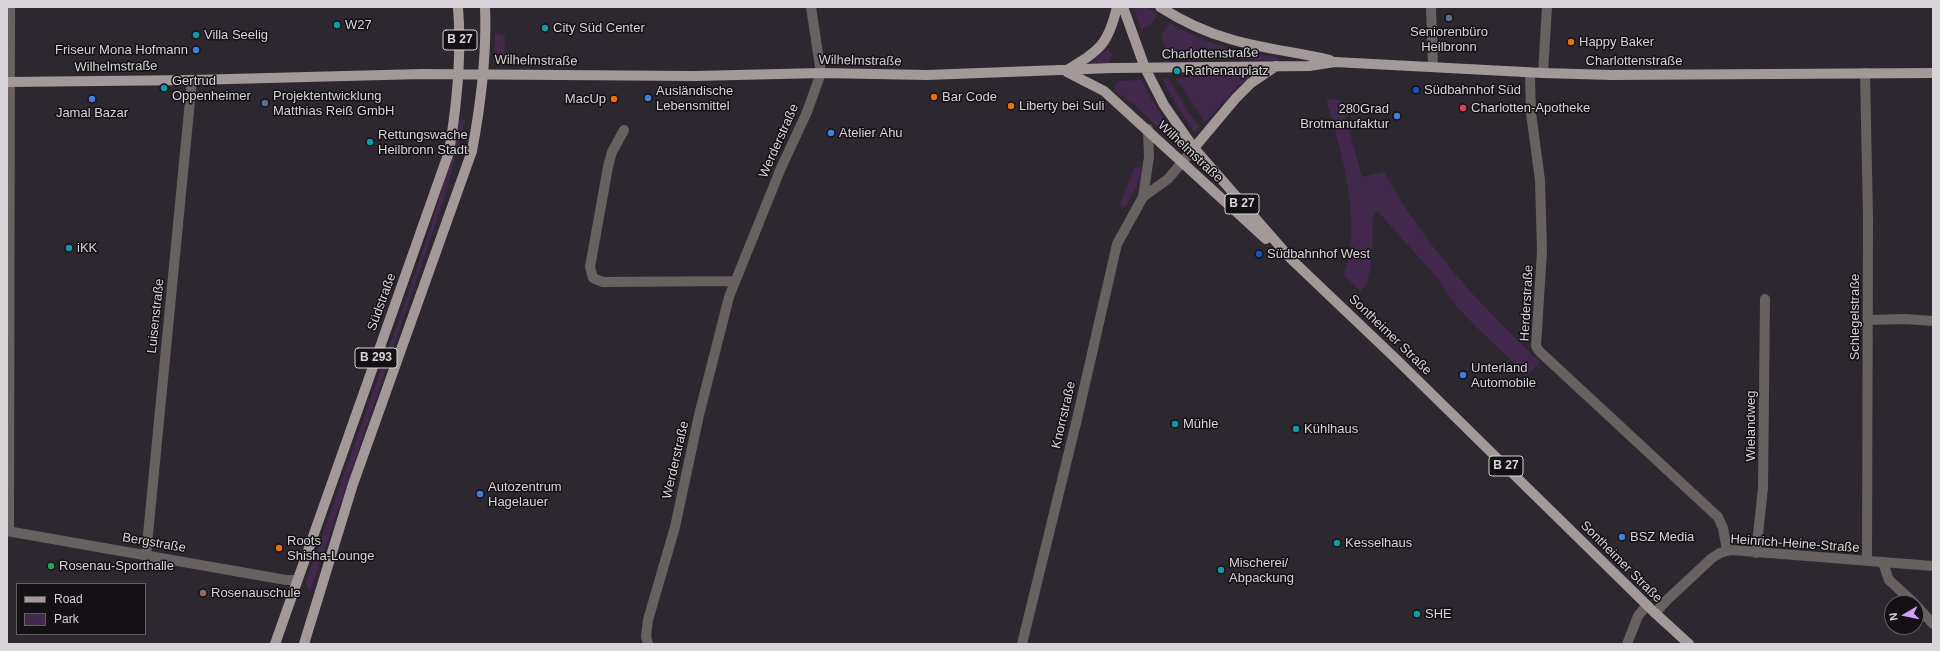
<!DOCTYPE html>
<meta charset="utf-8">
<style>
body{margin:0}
#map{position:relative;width:1940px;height:651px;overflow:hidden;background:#2d272f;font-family:Helvetica,sans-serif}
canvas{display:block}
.frame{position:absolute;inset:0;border:8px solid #d8d4d9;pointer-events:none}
.legend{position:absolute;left:16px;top:583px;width:130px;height:52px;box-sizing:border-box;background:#131114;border:1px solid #625f63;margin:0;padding:5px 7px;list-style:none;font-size:12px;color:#d8d4d9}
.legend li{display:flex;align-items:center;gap:8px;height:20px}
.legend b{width:20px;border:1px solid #625f63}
.north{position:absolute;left:1884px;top:595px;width:40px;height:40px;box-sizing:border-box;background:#131114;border:1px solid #625f63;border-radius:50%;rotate:261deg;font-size:11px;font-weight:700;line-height:16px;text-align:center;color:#d8d4d9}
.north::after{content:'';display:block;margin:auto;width:14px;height:18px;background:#d09dfe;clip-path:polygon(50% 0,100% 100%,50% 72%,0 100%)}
</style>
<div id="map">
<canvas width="1940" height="651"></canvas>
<div class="frame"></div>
<ul class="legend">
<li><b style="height:5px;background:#a49999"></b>Road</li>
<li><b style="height:11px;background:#43284d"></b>Park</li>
</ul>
<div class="north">N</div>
</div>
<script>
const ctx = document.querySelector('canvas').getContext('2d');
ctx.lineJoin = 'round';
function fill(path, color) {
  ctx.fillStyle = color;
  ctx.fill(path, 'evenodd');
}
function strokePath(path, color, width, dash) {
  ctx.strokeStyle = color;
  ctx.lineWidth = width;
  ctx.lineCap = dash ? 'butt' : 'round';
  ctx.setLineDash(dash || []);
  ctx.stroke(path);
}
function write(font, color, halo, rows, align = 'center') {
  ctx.font = font + ' Helvetica,sans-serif';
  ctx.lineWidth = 3;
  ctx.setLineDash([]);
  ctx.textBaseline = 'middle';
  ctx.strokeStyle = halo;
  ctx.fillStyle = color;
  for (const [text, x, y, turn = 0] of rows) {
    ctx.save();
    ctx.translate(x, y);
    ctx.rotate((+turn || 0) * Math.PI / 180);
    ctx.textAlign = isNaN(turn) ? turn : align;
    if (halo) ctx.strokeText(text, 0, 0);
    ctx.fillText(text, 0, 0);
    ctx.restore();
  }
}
fill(new Path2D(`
 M1134,7H1147L1158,15L1151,24L1141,29Z
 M1170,23C1203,43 1239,53 1277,57L1280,61L1219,58L1170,60L1161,36Z
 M495,33L505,36L504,67L496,64L494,58Z
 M1108,49L1112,54L1109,64L1093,65L1092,62Z
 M1209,76L1250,77V79L1238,86L1205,122L1176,78Z
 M1168,78L1189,113L1200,127L1194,132L1183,116L1162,79Z
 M1141,80L1172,134L1174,139L1171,140L1135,105L1114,91L1117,81Z
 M1326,99L1341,100L1362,177L1384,172C1426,247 1478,303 1540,362L1527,375L1475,326L1457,307L1434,274L1378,212L1375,213L1373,218C1372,239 1375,275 1361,292L1344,275C1363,223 1341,150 1326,99Z
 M459,119L465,120L446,193L310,592L305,583C332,511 356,439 382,367C411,286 442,204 459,119Z
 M1142,167C1139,182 1134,194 1125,207H1121V202L1134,168Z`), '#43284d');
strokePath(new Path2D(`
 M1431,7L1433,66
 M1530,73L1531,113L1540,180L1542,251L1536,346L1539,351L1718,517L1723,528L1727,551
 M1543,73L1547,7
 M1865,73L1868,217L1867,561
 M624,130L612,152L608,167L590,267L593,278L603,282L735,281
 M1143,197L1149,157L1148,129
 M1868,320L1905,319L1933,321
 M7,531L286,580H297
 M9,531L10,7
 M1756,553L1763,488L1765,299
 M146,555L192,80
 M1883,563L1889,580L1914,603
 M1916,605L1933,624
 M1655,613L1668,599L1712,558L1720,553L1731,550L1933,566
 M648,644L646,636L648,620L675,527L699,415L729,297L781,168L807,112L821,73L811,7
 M1022,644L1077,419L1117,244L1143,197L1168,179L1194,148
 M1627,644L1638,616L1647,605`), '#676161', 10);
strokePath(new Path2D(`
 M1123,7L1145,68L1164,105L1194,148L1291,259L1394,357L1655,613L1689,644
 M1160,7C1182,21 1205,32 1230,39C1263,49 1297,52 1330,60
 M1067,70C1100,50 1108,45 1117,7
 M1067,72L1104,91L1266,239
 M7,82L192,80L422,74L695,76L821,73L927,75L1113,68L1309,66L1335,62L1543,73L1612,75L1933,73
 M1194,148L1236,98L1251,83L1276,66
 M275,644L449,152C457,104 462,56 458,7
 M304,644L353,484L472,151C481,103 487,56 485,7`), '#a49999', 10);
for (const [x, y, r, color] of [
 [1449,18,4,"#5c6f8a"],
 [337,25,4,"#0f9aa8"],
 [545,28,4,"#0f9aa8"],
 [196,35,4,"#0f9aa8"],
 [1571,42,4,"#e8710a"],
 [196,50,4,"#3f7fe0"],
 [1177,71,4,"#0f9aa8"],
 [164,88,4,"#0f9aa8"],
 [1416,90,4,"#1a4fb4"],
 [934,97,4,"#e8710a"],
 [648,98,4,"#3f7fe0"],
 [92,99,4,"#3f7fe0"],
 [614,99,4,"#e8710a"],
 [265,103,4,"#5c6f8a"],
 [1011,106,4,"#e8710a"],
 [1463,108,4,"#e0444e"],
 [1397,116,4,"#3f7fe0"],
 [831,133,4,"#3f7fe0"],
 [370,142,4,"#0f9aa8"],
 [69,248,4,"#0f9aa8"],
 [1259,254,4,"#1a4fb4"],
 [1463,375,4,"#3f7fe0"],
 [1175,424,4,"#0f9aa8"],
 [1296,429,4,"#0f9aa8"],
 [480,494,4,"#3f7fe0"],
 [1622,537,4,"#3f7fe0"],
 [1337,543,4,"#0f9aa8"],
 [279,548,4,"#e8710a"],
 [51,566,4,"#2e9e5b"],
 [1221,570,4,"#0f9aa8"],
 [203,593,4,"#8d6e63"],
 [1417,614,4,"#0f9aa8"]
]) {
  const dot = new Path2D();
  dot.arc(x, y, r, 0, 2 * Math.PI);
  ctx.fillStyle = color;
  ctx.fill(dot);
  strokePath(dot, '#131114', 1.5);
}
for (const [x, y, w] of [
 [460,40,34],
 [1242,204,34],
 [376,358,42],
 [1506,466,34]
]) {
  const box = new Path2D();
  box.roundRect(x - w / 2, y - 10, w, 20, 3);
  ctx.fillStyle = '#131114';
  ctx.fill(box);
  strokePath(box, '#d8d4d9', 1);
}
write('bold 12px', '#d8d4d9', null, [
 ["B 27",460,40],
 ["B 27",1242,204],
 ["B 293",376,358],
 ["B 27",1506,466]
]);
write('13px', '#d8d4d9', '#131114', [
 ["W27",345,25],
 ["City Süd Center",553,28],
 ["Seniorenbüro",1449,32,"center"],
 ["Heilbronn",1449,47,"center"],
 ["Villa Seelig",204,35],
 ["Happy Baker",1579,42],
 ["Friseur Mona Hofmann",188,50,"right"],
 ["Rathenauplatz",1185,71],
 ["Gertrud",172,81],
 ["Oppenheimer",172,96],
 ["Südbahnhof Süd",1424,90],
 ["Ausländische",656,91],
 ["Lebensmittel",656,106],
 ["Projektentwicklung",273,96],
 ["Matthias Reiß GmbH",273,111],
 ["Bar Code",942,97],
 ["MacUp",606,99,"right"],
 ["Liberty bei Suli",1019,106],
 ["Charlotten-Apotheke",1471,108],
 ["280Grad",1389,109,"right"],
 ["Brotmanufaktur",1389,124,"right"],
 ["Jamal Bazar",92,113,"center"],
 ["Atelier Ahu",839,133],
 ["Rettungswache",378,135],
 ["Heilbronn Stadt",378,150],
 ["iKK",77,248],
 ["Südbahnhof West",1267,254],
 ["Unterland",1471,368],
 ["Automobile",1471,383],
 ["Mühle",1183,424],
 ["Kühlhaus",1304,429],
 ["Autozentrum",488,487],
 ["Hagelauer",488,502],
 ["BSZ Media",1630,537],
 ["Roots",287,541],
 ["Shisha-Lounge",287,556],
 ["Kesselhaus",1345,543],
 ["Mischerei/",1229,563],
 ["Abpackung",1229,578],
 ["Rosenau-Sporthalle",59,566],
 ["Rosenauschule",211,593],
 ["SHE",1425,614]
], 'left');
write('13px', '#d8d4d9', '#131114', [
 ["Charlottenstraße",1210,54,-1],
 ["Wilhelmstraße",536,61,1],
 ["Wilhelmstraße",860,61,1],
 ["Charlottenstraße",1634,61],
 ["Wilhelmstraße",116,67,-1],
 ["Werderstraße",779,141,-66],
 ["Wilhelmstraße",1190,152,43],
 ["Südstraße",382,302,-70],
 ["Herderstraße",1527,303,-87],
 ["Luisenstraße",156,316,-84],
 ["Schlegelstraße",1855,317,-90],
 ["Sontheimer Straße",1390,335,44],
 ["Knorrstraße",1064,415,-77],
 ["Wielandweg",1751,426,-90],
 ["Werderstraße",676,460,-77],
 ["Bergstraße",154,543,10],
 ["Heinrich-Heine-Straße",1795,544,4],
 ["Sontheimer Straße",1621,562,45]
]);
</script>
